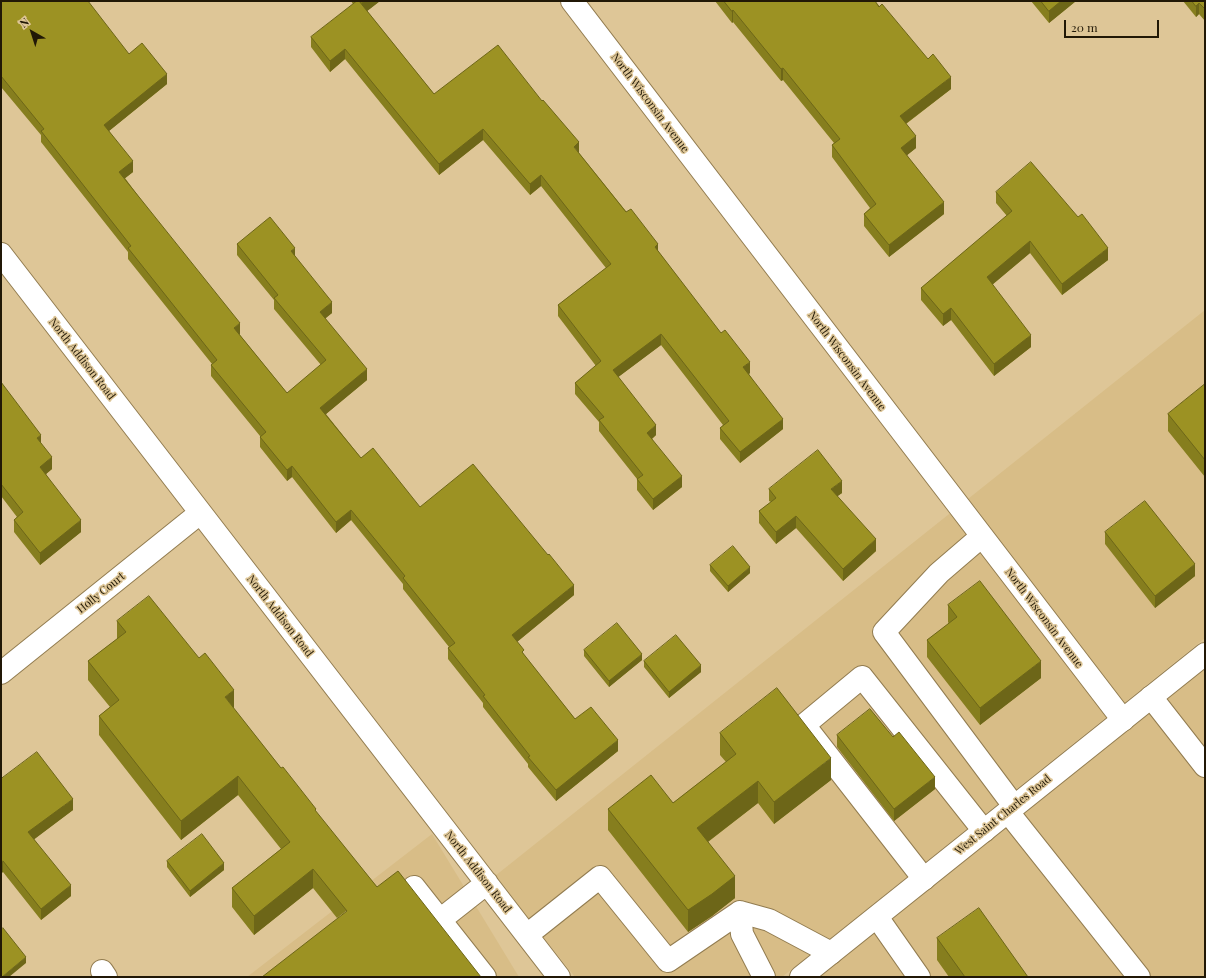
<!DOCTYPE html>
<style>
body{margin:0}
#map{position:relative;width:1206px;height:978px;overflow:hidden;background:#dec697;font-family:"Playfair Display",serif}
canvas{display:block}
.frame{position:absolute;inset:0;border:2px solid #211806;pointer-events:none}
.north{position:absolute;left:12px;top:12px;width:40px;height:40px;-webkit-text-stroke:3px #dec697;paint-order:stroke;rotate:321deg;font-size:11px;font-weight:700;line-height:16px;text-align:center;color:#211806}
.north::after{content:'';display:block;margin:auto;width:14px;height:18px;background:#211806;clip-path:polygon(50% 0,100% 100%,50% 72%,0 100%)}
.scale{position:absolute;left:1064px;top:20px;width:95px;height:18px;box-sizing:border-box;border:2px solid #211806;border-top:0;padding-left:5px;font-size:12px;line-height:14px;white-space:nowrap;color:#211806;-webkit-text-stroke:3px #dec697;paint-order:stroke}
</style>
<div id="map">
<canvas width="1206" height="978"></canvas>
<div class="frame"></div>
<div class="north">N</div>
<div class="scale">20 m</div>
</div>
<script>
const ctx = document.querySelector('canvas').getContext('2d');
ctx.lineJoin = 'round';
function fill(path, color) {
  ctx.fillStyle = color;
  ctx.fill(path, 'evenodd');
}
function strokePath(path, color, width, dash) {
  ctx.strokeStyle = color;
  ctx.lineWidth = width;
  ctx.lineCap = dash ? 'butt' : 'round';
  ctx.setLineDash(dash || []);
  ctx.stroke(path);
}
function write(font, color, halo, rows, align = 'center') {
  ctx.font = font + ' "Playfair Display",serif';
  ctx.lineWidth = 3;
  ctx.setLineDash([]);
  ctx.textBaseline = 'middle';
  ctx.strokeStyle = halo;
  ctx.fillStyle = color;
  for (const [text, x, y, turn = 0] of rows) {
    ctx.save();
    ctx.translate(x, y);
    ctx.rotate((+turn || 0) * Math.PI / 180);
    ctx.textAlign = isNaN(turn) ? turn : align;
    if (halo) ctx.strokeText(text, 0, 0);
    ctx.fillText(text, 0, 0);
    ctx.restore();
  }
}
fill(new Path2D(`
 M1205,310V638L782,977H575L495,876Z
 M1205,665V977H814Z
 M432,834L519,977H247Z`), '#d8bd87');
const minor = new Path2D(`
 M572,1L1123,720
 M1,254L559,977
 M982,536L939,573L884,632L1014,806
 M1,673L200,513
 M1151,697L1205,766
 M1008,812L1139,977
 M924,879L804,725L862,677L984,831
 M414,887L485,977
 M740,912L769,920L831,953
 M740,912L742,934L764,977
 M877,917L919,977
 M440,920L487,883
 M527,935L600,877L668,961L740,912
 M102,971L106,977`);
const major = new Path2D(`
 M801,977L1205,654`);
strokePath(minor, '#927c50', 24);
strokePath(major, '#927c50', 24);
strokePath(minor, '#fff', 22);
strokePath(major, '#fff', 22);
fill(new Path2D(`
 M1,1L129,54L167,84L109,131L133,172L125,178L240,334H239L287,393L321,365L274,309V300L237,255V244L295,256L332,313L325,318L367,380L326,414L361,458L420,507L574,595L517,642L524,655L575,719L618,751L556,801L528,767V764L483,707V703L448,659V648L449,647L403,589V584L351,520L336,533L292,477L287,481L260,447V436L211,376V365L212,364L128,259V252L41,142V135L1,87Z
 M351,1H380L367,11L434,94L579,153L658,251L750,373L749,374L783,429L740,463L720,439V428L723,425L661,345L618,377L656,435L652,439L682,487L653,510L637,490V479L599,431V422L575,394V383L596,366L558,316V305L606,268L541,186L530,195L483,140L439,175L345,59L330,72L311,47V37L353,4Z
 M715,1H875L951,89L906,124L916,148L907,155L944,214L889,257L864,226V214L870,208L832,157V145L834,143L783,80L781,81L733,22L732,23Z
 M1031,1H1076L1049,23Z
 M1183,1H1205V21L1199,14L1196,17Z
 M996,192L1108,260L1062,295L1030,253L992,285L1031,347L994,376L951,320L943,326L921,300V288L1007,216L996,203Z
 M1,382L41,443L52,469L46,474L81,532L40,565L14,532V520L17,517L1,496Z
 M1205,384V477L1168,431V414Z
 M769,489L842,493L837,496L876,551L843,581L796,528L776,544L759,523V511L771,502L769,501Z
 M1105,532L1195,576L1155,608L1105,544Z
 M710,565L750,573L728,592L710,571Z
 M948,605L1041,678L980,725L927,657V640L949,624L948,622Z
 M117,621L234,709L316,812L377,887L337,918L313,888L254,935L232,907V888L281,849L238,795L181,840L99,735V716L110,707L88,680V661L117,639Z
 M584,650L642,660L609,687L584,656Z
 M644,661L701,672L669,698L644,667Z
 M720,733L831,780L774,824L758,803L708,842L735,898L712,916L688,932L608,830V809L673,803L726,762L720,755Z
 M837,735L935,789L894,821L837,747Z
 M1,779L73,810L34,839L71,896L41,920L3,872Z
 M167,861L224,870L190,897L167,867Z
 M937,938L1028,977H949L937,960Z`), '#867e1e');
fill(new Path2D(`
 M365,1H380L362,15V3Z
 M1061,1H1076L1049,23V11Z
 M1199,3V14L1196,17V6Z
 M733,10V22L732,23V11Z
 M345,49V59L330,72V61Z
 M783,68V80L781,81V69Z
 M167,74V84L104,135V125Z
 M951,77V89L900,128V116Z
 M483,129V140L439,175V164Z
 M916,136V148L901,160V148Z
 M579,142V153L574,147Z
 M133,161V172L119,183V172Z
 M541,175V186L530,195V184Z
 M944,202V214L889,257V245Z
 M1030,241V253L987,289V277Z
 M658,244V255L655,247Z
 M295,248V259L291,251Z
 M1108,248V260L1062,295V284Z
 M332,302V313L320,323V312Z
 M951,308V320L943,326V314Z
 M240,323V334L234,339V328Z
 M661,334V345L613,381V370Z
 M1031,335V347L994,376V364Z
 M750,362V373L743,378V367Z
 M367,369V380L320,419V408Z
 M783,419V429L740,463V452Z
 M656,425V435L647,443V433Z
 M41,435V446L37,438Z
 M52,457V469L40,479V467Z
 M292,466V477L287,481V470Z
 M682,476V487L653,510V499Z
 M842,481V493L831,501V489Z
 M351,510V520L336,533V522Z
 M796,516V528L776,544V532Z
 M81,520V532L40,565V553Z
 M876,539V551L843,581V569Z
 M1195,564V576L1155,608V596Z
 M750,567V573L728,592V586Z
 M574,585V595L512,646V635Z
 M642,654V660L609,687V681Z
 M1041,661V678L980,725V708Z
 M701,665V672L669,698V692Z
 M234,690V709L225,697Z
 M618,740V751L556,801V790Z
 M831,758V780L774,824V802Z
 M238,776V795L181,840V821Z
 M935,777V789L894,821V809Z
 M758,781V803L697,850V828Z
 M73,799V810L28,844V832Z
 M3,861V872L1,874V862Z
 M224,863V870L190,897V891Z
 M313,869V888L254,935V916Z
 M735,876V898L712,916L688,932V910Z
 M71,885V896L41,920V909Z
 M26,957V963L9,977H2Z`), '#6d6618');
const building = new Path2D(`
 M1,1H88L129,54L142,43L167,74L104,125L133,161L119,172L240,323L234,328L287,393L326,360L274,298L278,295L237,244L270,217L295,248L291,251L332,302L320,312L367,369L320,408L361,458L373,448L420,507L473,464L548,555L549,554L574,585L512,635L524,650L522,652L575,719L591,707L618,740L556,790L528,757L530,756L483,696L485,695L448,648L455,643L403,578L405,576L351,510L336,522L292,466L287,470L260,437L266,432L211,365L217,360L128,248L131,246L41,131L44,129L1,76Z
 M357,1H359L434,94L498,45L542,101L543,100L579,142L574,147L626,212L631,209L658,244L655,247L721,333L725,330L750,362L743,367L783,419L740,452L720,428L729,421L661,334L613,370L656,425L647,433L682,476L653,499L637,479L643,475L599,420L604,417L575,383L601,361L558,305L611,264L541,175L530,184L483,129L439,164L345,49L330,61L311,37Z
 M360,1H365L362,3Z
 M724,1H875L879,7L882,4L928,59L933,54L951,77L900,116L916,136L901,148L944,202L889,245L864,214L876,204L832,145L840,139L783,68L781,69L733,10L732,11Z
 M1041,1H1061L1049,11Z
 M1192,1H1205V9L1199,3L1196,6Z
 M1031,162L1078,217L1082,214L1108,248L1062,284L1030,241L987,277L1031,335L994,364L951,308L943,314L921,288L1012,211L996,192Z
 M1,382L41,435L37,438L52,457L40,467L81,520L40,553L14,520L23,512L1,484Z
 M1205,384V460L1168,414Z
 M818,450L842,481L831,489L876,539L843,569L796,516L776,532L759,511L776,498L769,489Z
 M1145,501L1195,564L1155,596L1105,532Z
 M733,546L750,567L728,586L710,565Z
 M980,581L1041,661L980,708L927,640L957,617L948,605Z
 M149,596L199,658L205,653L234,690L225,697L281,768L283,767L316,809L315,810L377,887L398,871L481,977H262L347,911L313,869L254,916L232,888L290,842L238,776L181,821L99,716L119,700L88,661L126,632L117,621Z
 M617,623L642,654L609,681L584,650Z
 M676,635L701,665L669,692L644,661Z
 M777,688L831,758L774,802L758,781L697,828L735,876L712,894L688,910L608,809L651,775L673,803L736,754L720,733Z
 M870,709L893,737L899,732L935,777L894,809L837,735Z
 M37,752L73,799L28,832L71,885L41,909L3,861L1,862V779Z
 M202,834L224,863L190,891L167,861Z
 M979,908L1028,977H965L937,938Z
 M3,928L26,957L2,977H1V930Z`);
fill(building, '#9c9223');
strokePath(building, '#6d6618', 1);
write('11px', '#211806', '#dec697', [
 ["North Wisconsin Avenue",650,103,53],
 ["North Addison Road",82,359,52],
 ["North Wisconsin Avenue",847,361,53],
 ["Holly Court",101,593,-39],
 ["North Addison Road",280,616,52],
 ["North Wisconsin Avenue",1044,618,53],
 ["West Saint Charles Road",1003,815,-39],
 ["North Addison Road",478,872,52]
]);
</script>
